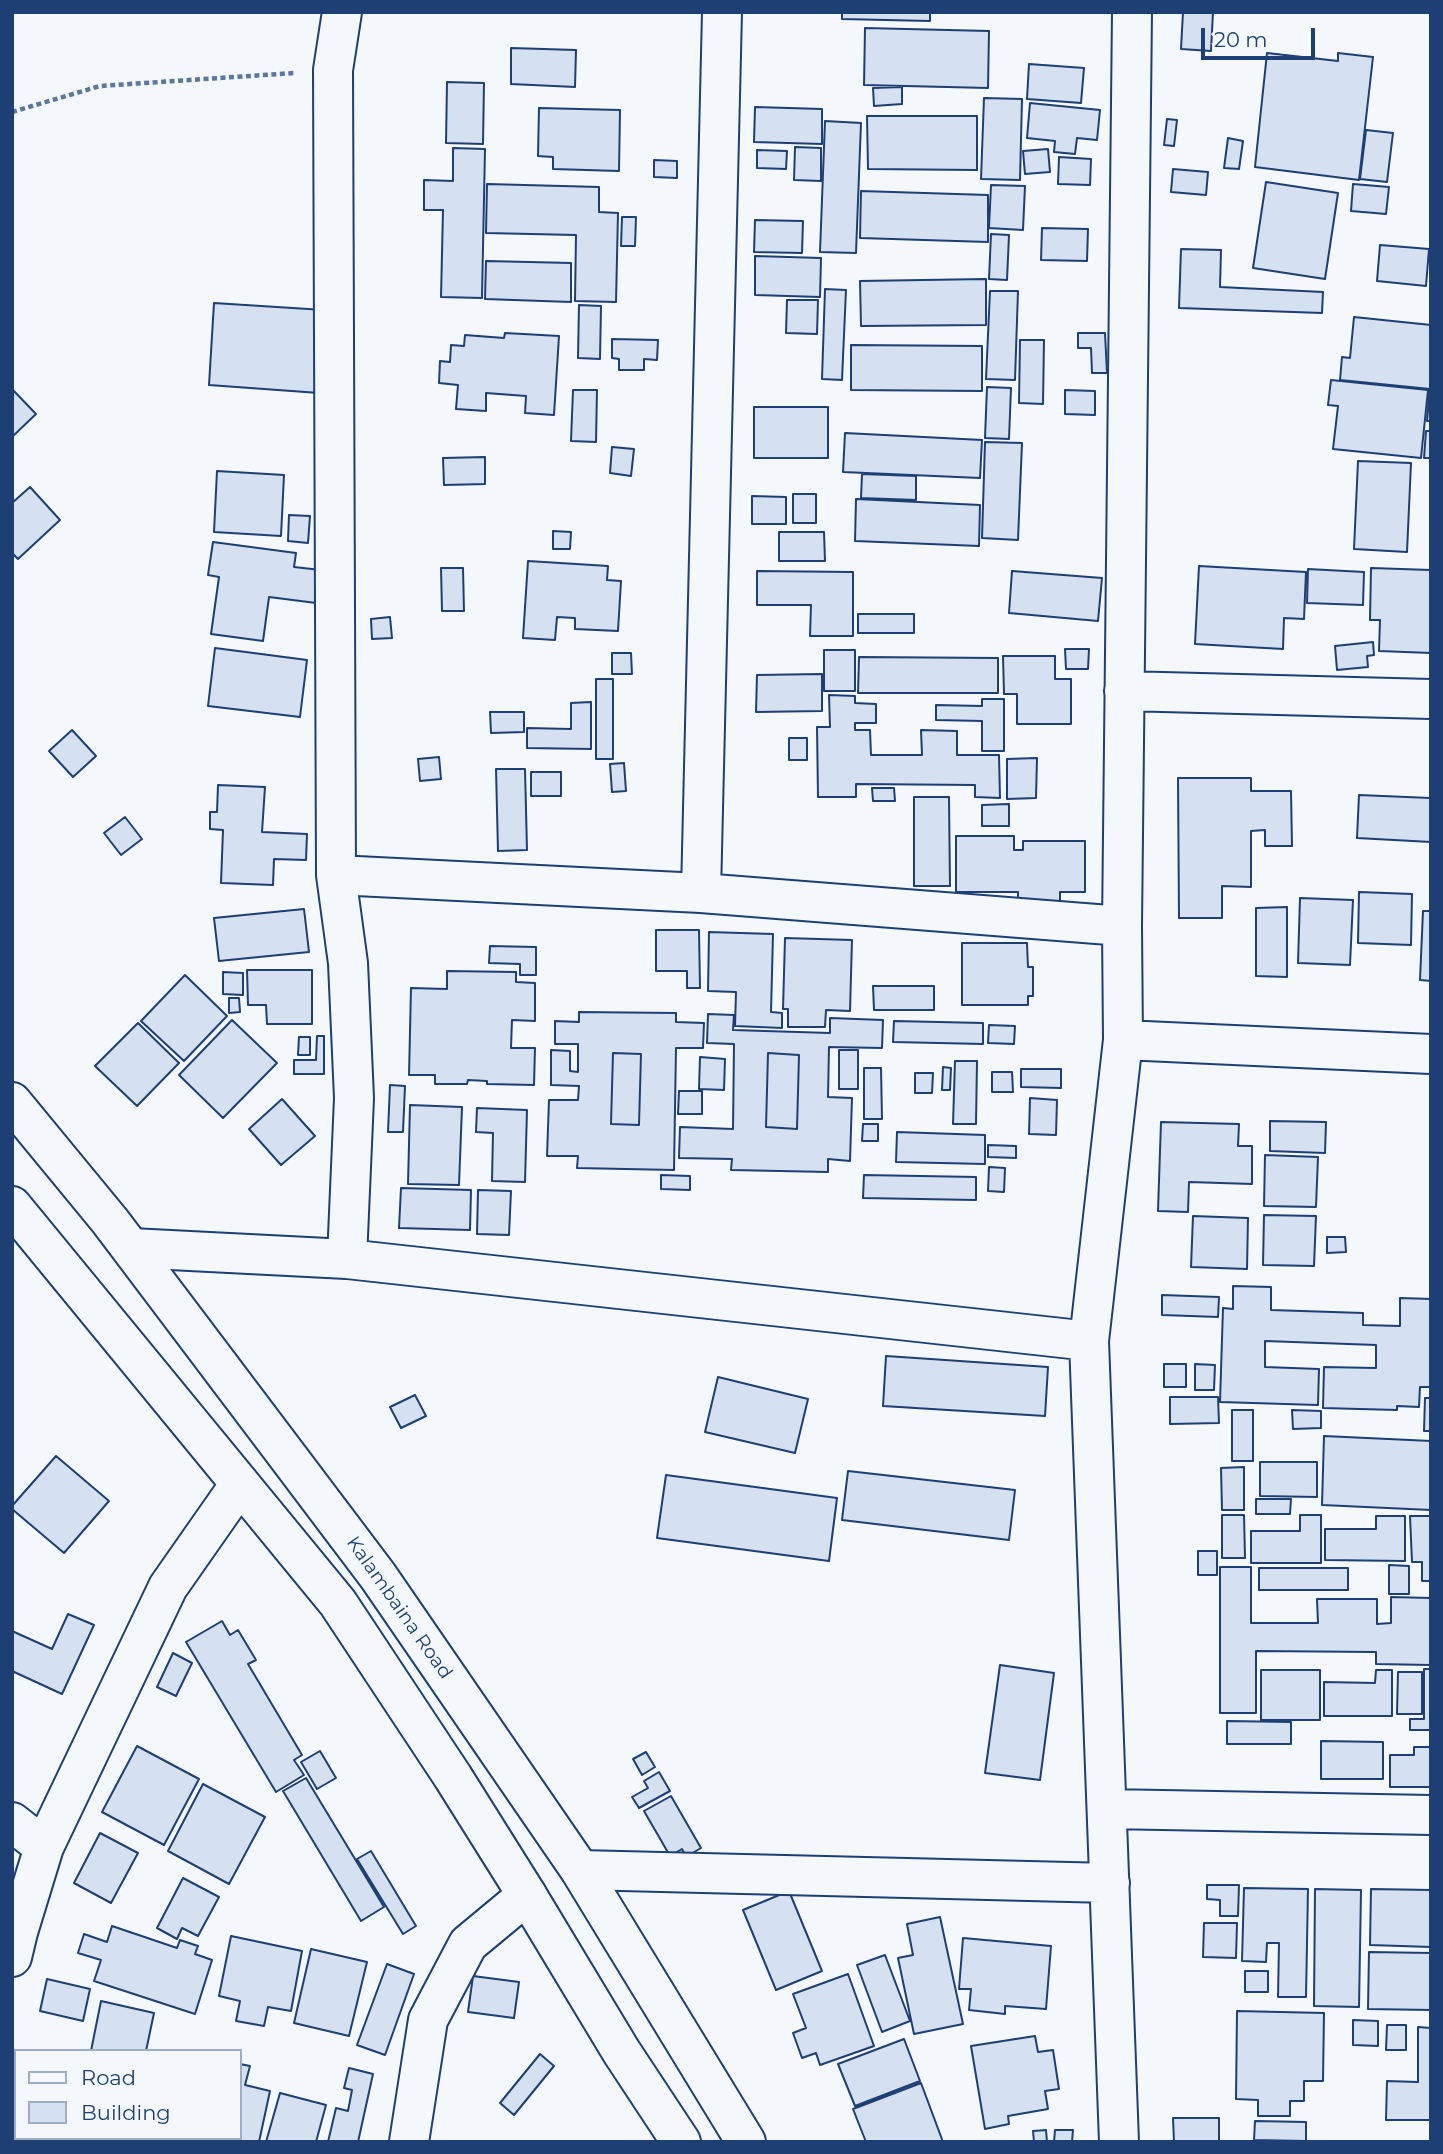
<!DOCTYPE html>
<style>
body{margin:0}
#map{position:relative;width:1443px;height:2154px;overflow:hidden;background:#f4f7fb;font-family:Montserrat,sans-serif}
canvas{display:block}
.frame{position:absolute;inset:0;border:14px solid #1d3f73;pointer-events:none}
.legend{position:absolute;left:14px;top:2049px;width:228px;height:91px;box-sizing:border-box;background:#f4f7fb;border:2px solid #9eadc5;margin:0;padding:9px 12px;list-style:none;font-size:21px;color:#1d3f73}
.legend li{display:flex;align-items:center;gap:14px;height:35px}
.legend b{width:35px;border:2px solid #9eadc5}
.scale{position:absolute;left:1201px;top:28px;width:114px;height:32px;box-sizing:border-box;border:4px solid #1d3f73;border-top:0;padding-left:9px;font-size:21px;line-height:24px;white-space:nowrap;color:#1d3f73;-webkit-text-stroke:5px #f4f7fb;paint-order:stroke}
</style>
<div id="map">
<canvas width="1443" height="2154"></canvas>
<div class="frame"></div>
<ul class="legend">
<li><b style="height:9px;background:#f4f7fb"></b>Road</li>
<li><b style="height:19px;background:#d5e0f0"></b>Building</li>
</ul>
<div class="scale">20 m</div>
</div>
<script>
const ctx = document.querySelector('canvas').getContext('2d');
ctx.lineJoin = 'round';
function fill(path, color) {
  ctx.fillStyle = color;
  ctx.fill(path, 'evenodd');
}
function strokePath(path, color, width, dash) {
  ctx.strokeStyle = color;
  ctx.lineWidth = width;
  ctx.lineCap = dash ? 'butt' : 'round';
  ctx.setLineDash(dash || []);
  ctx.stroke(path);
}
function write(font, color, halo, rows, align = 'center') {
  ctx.font = font + ' Montserrat,sans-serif';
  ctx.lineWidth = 5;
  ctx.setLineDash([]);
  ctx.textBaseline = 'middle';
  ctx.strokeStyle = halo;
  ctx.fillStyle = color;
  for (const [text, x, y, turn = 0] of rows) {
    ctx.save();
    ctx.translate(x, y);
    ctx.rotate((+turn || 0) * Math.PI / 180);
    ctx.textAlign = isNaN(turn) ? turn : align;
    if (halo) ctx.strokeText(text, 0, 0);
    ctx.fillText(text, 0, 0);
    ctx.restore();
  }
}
const building = new Path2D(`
 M842,12H930V21L842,19Z
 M1183,12H1213L1211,51L1181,49Z
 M865,28L989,31L988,88L864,85Z
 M511,48L576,50L575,87L511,84Z
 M1267,53L1338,61V53L1373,57L1359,180L1255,167Z
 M1029,64L1084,68L1081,103L1027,99Z
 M447,82L484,83L483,144L446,143Z
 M902,87V104L874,106L873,88Z
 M984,98L1022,99L1020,180L981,179Z
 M1030,103L1100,110L1097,140L1077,138L1075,154L1054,152L1055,141L1027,138Z
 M755,107L822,109V144L754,142Z
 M539,108L620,110L619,171L553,169V157L538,156Z
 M867,116H977V170L868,169Z
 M1167,119L1177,120L1174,146L1164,145Z
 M825,121L861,123L856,253L820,252Z
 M1366,130L1393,133L1387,182L1360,179Z
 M1228,138L1243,141L1239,169L1224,168Z
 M795,147L821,148V181L794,180Z
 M453,148L485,149L482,298L441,297L443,210H424V180L453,181Z
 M1048,149L1050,172L1025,174L1023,151Z
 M757,150L787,151L786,169L757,168Z
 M1059,157L1091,159L1090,185L1058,184Z
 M654,160L677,161V178L654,177Z
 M1173,169L1208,172L1206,195L1171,192Z
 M1266,182L1338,193L1325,279L1253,268Z
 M487,184L599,187V212L618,213L616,302L575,301L576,235L486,233Z
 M1353,184L1389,187L1386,214L1351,211Z
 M991,185L1025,186L1023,230L989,228Z
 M861,191L988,195V242L860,238Z
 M622,217H636L635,246H621Z
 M755,220L803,221L802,253L754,252Z
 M1042,228L1088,229L1087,261L1041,260Z
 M991,234L1009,235L1007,280L989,279Z
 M1380,245L1429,249L1426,286L1377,281Z
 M1181,249L1221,250L1220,287L1323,292L1322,313L1179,308Z
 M755,256L821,258L820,297L755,295Z
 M486,261L571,263V302L485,299Z
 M986,279V325L861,326L860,281Z
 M825,289L846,290L842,380L822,379Z
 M990,291H1018L1015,380L986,379Z
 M787,300H818L817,334L786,333Z
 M214,303L324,310L319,393L209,385Z
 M579,305L601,306L600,359L578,358Z
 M1354,317L1431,325V421H1427L1430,389L1340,380L1342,357L1350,358Z
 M505,333L559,336L554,415L525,413L526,396L486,393V411L456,409L458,385L439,383L440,361L450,362L451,345L464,346L465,335L504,338Z
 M1078,333H1105L1107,373H1092L1091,348H1078Z
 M612,339L658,340L657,360L644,359V370H619V359L612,358Z
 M1020,340H1044L1043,404L1019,403Z
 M851,345L982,346V391L851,390Z
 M1331,380L1428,390L1421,458L1333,449L1338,406L1328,405Z
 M987,387L1011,388L1009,439L985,438Z
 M12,389L36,414L12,437Z
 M573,390H597L596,442L571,441Z
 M1065,390L1095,391V415L1065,414Z
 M754,407H828V458H754Z
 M1426,431H1431V458H1424Z
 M845,433L982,440L980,478L843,472Z
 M985,442L1022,443L1018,540L982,538Z
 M612,447L634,449L631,476L610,473Z
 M485,457V484L444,485L443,458Z
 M1358,461L1411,463L1407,552L1354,549Z
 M217,471L284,475L281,536L214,532Z
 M862,474L916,476V500L861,498Z
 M30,487L60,520L18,559L12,553V503Z
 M793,494H816V523H793Z
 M752,496L786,497V524H752Z
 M856,499L980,505L979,546L855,541Z
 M289,515L310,516L308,543L288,541Z
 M553,531L571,532L570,549H553Z
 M779,532H824L825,561H779Z
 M213,542L296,553L294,567L321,570L316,603L269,597L263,641L211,634L219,577L208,575Z
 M528,561L608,566L607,580L621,581L618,631L575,629V618L557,617L555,640L523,638Z
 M1199,566L1306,572L1304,619L1284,618L1283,649L1195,644Z
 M441,568H463L464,611H442Z
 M1371,568L1431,570V653L1379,651L1380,620H1370Z
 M1308,569L1364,572L1363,605L1307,603Z
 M757,571L853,572V636H810L811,605H757Z
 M1012,571L1102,578L1098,621L1009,613Z
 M858,614H914V633H858Z
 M390,617L392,638L372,639L371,619Z
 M1373,642L1374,655L1367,656L1368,667L1337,670L1335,646Z
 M215,648L307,660L300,717L208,706Z
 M1065,649H1089L1088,669H1066Z
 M824,650H855V691H824Z
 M612,653H631L632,674H612Z
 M1003,656H1055V679H1071V724H1017V694H1004Z
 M859,657L998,658V693H858Z
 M822,674V711L756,712L757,675Z
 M596,679H613V759H596Z
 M829,695L855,696V703L876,704V723H855V730H870L871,755H922L921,730L957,731V755H999L1000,798L975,797V785L856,784V797H818L817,727H830Z
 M982,699H1004V751H982V721L936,720V705L982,706Z
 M591,702V749L527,748V728L571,729V703Z
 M490,712H524V732L491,733Z
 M72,730L96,756L73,777L49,751Z
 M789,738H807V760H789Z
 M439,757L441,779L420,781L418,759Z
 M1037,758L1036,798L1007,799V759Z
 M624,763L626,791L612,792L610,764Z
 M496,769H525L527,850L498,851Z
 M531,772H561V796H531Z
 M1178,778H1251V791H1291L1292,846H1265V830L1251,831V887L1222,886V918H1179Z
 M218,785L265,787L262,832L307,834L306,860L274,859L273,885L221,883L223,830L210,829V812H217Z
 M1430,786L1431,842L1357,838L1359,795L1430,798Z
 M872,788H894L895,801H873Z
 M914,797H949L950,886H914Z
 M1009,804V826H982V805Z
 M125,817L142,839L121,855L104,833Z
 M956,836H1014V850H1023V841H1085V892H1060V903L1018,902V892H956Z
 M1359,892L1412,894L1411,945L1358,943Z
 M1300,898L1353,900L1350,965L1298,963Z
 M1287,907V977L1256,976V908Z
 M304,909L309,952L219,961L214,918Z
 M1423,911H1431V981L1420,980Z
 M656,930H699L700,988H687V971H656Z
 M709,932L773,934L771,1012L782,1013V1028L735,1026L736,992L708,991Z
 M785,938L852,940L850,1011L826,1010L825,1027H788V1009H783Z
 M962,943H1027L1028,967H1033V996H1028V1005H962Z
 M490,946L536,947V975H520V964L489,963Z
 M247,970H312V1024H267L266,1005H248Z
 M447,971L516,972V982L535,983V1021L512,1020L511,1048H535L534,1085L487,1084V1081L468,1080L467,1084H435V1075H409L411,988L447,989Z
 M223,972L243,973V995L223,994Z
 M185,975L227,1016L184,1061L141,1021Z
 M873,986H934V1010H874Z
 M229,998H239L240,1012L229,1013Z
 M579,1012L676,1013V1022L704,1023L703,1048H676L674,1170L577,1168L578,1156H547L549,1100H578L579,1086L551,1085V1050L570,1051V1071L578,1072V1044H555V1021L579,1022ZM613,1053L641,1054L639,1125L611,1124Z
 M708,1014L734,1015L733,1030L830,1033V1018L883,1020L882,1048L829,1047L828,1097L852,1098L850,1161L828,1159V1172L731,1170L732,1159L679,1158L680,1127L733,1129L734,1044L707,1043ZM768,1053L799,1055L797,1129L766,1127Z
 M232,1020L277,1063L223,1118L179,1075Z
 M894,1021L983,1023V1044L893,1042Z
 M138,1023L179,1063L137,1106L95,1066Z
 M989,1025L1015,1026L1014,1044L988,1043Z
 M317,1036H324V1074H294V1060H316Z
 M299,1037H310V1055H298Z
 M839,1050H858V1089H839Z
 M613,1053L641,1054L639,1125L611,1124Z
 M768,1053L799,1055L797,1129L766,1127Z
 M700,1057L725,1059L724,1090L699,1089Z
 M955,1061H977L976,1124H953Z
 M943,1067L951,1068L950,1090H942Z
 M864,1068H881L882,1119H864Z
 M1021,1069H1061V1088L1021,1087Z
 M992,1072H1012L1013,1092H992Z
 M915,1073H933L932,1093H915Z
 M390,1085L405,1086L403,1132H388Z
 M679,1091H702V1114H678Z
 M1030,1098L1057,1100L1056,1135L1029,1134Z
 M282,1099L315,1136L281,1165L249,1129Z
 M410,1105L462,1107L459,1185L408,1184Z
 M477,1108L527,1110L525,1182L492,1181L493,1133L476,1132Z
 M1270,1121L1326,1122L1325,1153L1270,1151Z
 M1161,1122L1239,1124L1238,1146H1252V1184L1189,1182L1188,1212L1158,1211Z
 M863,1124H878V1141H862Z
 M897,1132L985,1135V1164L896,1162Z
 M988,1145L1016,1146V1158L988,1157Z
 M1265,1155L1318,1157L1316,1207L1264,1206Z
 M989,1167L1005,1168L1004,1192L988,1191Z
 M661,1175L690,1176V1190L661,1189Z
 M864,1175L976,1177V1200L863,1198Z
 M401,1188L471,1190L470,1230L399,1228Z
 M478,1190L511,1191L509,1235L477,1234Z
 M1264,1215L1316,1216L1314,1266L1263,1265Z
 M1193,1216L1248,1218L1247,1269L1191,1267Z
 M1327,1237H1345L1346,1252L1327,1253Z
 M1233,1286L1271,1287V1310L1363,1313V1325L1400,1326V1298L1431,1299V1387H1420L1419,1407L1397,1406V1410L1323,1408L1324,1367L1376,1368V1345L1265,1341V1367L1319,1369L1318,1405L1220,1402L1223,1308L1233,1309Z
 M1162,1295L1219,1297L1218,1317L1162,1315Z
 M886,1356L1048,1367L1045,1416L883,1406Z
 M1164,1364H1186V1387H1164Z
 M1195,1364L1215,1365L1214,1390H1195Z
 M718,1377L808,1399L795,1453L705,1432Z
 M415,1395L426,1416L401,1428L390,1407Z
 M1170,1397H1218L1219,1423L1170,1424Z
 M1425,1398H1431V1431H1424Z
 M1232,1410H1253V1461H1232Z
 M1292,1410L1321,1411V1428L1293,1429Z
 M1324,1436L1431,1441V1510L1322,1505Z
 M56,1456L109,1501L64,1553L12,1509V1506Z
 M1260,1462H1317V1497L1260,1496Z
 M1244,1467V1510H1222L1221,1468Z
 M848,1471L1015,1490L1009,1540L842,1520Z
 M666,1475L837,1498L829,1561L657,1538Z
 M1256,1499H1291L1290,1514H1256Z
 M1222,1515H1244L1245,1558H1222Z
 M1300,1515H1321V1563H1251V1531H1300Z
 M1376,1516H1405V1561L1325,1560V1529H1376Z
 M1410,1516H1431V1581H1422V1562H1412Z
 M1198,1551H1217V1575H1198Z
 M1389,1565L1409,1566V1594H1389Z
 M1220,1567H1251V1623H1318L1317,1599H1377V1624L1391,1623V1597L1431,1598V1665L1376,1664V1652L1256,1651V1713H1220Z
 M1259,1568H1348V1590H1259Z
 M68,1614L94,1625L62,1694L12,1671V1631L52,1649Z
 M222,1621L230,1635L238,1630L256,1660L248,1664L302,1755L294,1760L304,1775L276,1792L186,1642Z
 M173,1653L192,1663L176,1696L157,1687Z
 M1000,1665L1054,1673L1040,1780L985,1773Z
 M1424,1669H1431V1730H1410V1719H1424Z
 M1261,1670H1320V1720H1261Z
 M1376,1670H1392V1716H1324V1682L1375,1683Z
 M1398,1672H1422V1714H1397Z
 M1227,1721L1291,1722V1744H1227Z
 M1321,1741L1383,1742V1779H1321Z
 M137,1746L199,1779L164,1845L102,1812Z
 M1414,1747H1431V1787H1390V1755H1414Z
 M320,1751L336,1778L317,1789L301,1762Z
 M646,1752L655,1767L642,1775L633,1759Z
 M659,1772L670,1791L639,1808L632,1797L648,1788L644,1781Z
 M306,1778L384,1907L361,1921L283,1791Z
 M203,1784L265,1817L229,1884L168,1851Z
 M671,1796L701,1848L686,1857L682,1849L670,1856L644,1811Z
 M100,1833L138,1853L111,1903L74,1883Z
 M371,1851L416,1926L403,1934L357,1859Z
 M183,1878L219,1897L198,1936L182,1928L177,1939L157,1928Z
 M1207,1885H1239L1238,1916H1220V1900L1207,1899Z
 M1244,1888L1308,1889L1306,1997H1278L1279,1943H1267L1266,1962L1242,1961Z
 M1315,1889L1361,1890L1359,2007L1314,2006Z
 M1371,1889L1431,1890V1947L1370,1945Z
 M789,1891L822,1971L776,1990L743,1910Z
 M940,1917L963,2024L914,2034L898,1958L913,1955L907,1924Z
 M1204,1923H1237L1236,1958L1203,1957Z
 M112,1926L177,1948L180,1940L198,1946L195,1954L212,1960L195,2014L94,1981L101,1960L78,1953L84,1934L107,1942Z
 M231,1936L302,1951L291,2011L268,2007L264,2026L236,2021L240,2001L219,1996Z
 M963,1938L1051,1946L1046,2009L1005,2006V2014L969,2010L971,1989H959Z
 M311,1949L367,1962L349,2036L294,2023Z
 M1369,1952L1431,1953V2010L1368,2009Z
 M885,1955L910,2021L882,2032L857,1965Z
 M387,1964L414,1974L385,2055L357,2045Z
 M1245,1971H1268V1992H1245Z
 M848,1974L874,2046L820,2065L816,2053L802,2058L793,2033L806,2028L793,1994Z
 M473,1976L519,1982L514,2018L468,2012Z
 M47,1979L90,1989L83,2021L40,2011Z
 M101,2001L154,2013L146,2051H91Z
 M1237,2011L1324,2013L1323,2081H1304V2101H1290V2116H1258V2100L1236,2099Z
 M1353,2020L1378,2021V2046L1353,2045Z
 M1387,2025H1406V2050H1386Z
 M1418,2027L1431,2028V2120H1386L1387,2081L1418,2082Z
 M1035,2036L1038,2052L1053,2050L1059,2089L1045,2091L1048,2109L1008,2116L1009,2124L985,2129L971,2046Z
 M904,2039L920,2081L855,2106L838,2064Z
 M540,2054L554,2066L514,2115L500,2103Z
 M240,2064L250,2066L245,2085L270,2091L259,2142H219L203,2138H240Z
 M349,2068L373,2074L358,2142H328L336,2108L348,2111L352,2090L344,2088Z
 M921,2083L943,2142H866L853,2109Z
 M280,2093L326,2105L316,2142H266Z
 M1173,2118H1219V2142H1174Z
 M1255,2121L1306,2122V2141L1254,2140Z
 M1046,2130L1047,2142H1034L1033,2131Z
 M1055,2130H1073L1072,2142H1054Z
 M104,2138H143L156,2142H103Z`);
fill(building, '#d5e0f0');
strokePath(building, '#1d3f73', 2);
const minor = new Path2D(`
 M342,12L333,70L336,875L348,963L354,1098L347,1259
 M722,12L701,893L1122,926
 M1124,691L1431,699
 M336,875L701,893
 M1123,1040L1431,1054
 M131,1248L347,1259L1089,1341
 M1108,1809L1431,1815
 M12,1822L44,1847
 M580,1870L1110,1883
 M12,1957L18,1932L44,1847L168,1587L240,1484
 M409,2142L428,2020L468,1944L527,1895
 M1119,2142L1089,1341L1123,1040L1122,926L1132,12`);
const major = new Path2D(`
 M12,1102L110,1221L378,1576L580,1870L746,2142
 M12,1206L338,1603L453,1777L527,1895L621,2051L681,2142`);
strokePath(minor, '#1d3f73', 42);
strokePath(major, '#1d3f73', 42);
strokePath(new Path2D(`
 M12,112L100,86L294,73`), '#5e769c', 4.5, [5, 3.5]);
strokePath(minor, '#f4f7fb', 38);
strokePath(major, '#f4f7fb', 38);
write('19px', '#1d3f73', '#f4f7fb', [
 ["Kalambaina Road",399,1608,55]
]);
</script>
